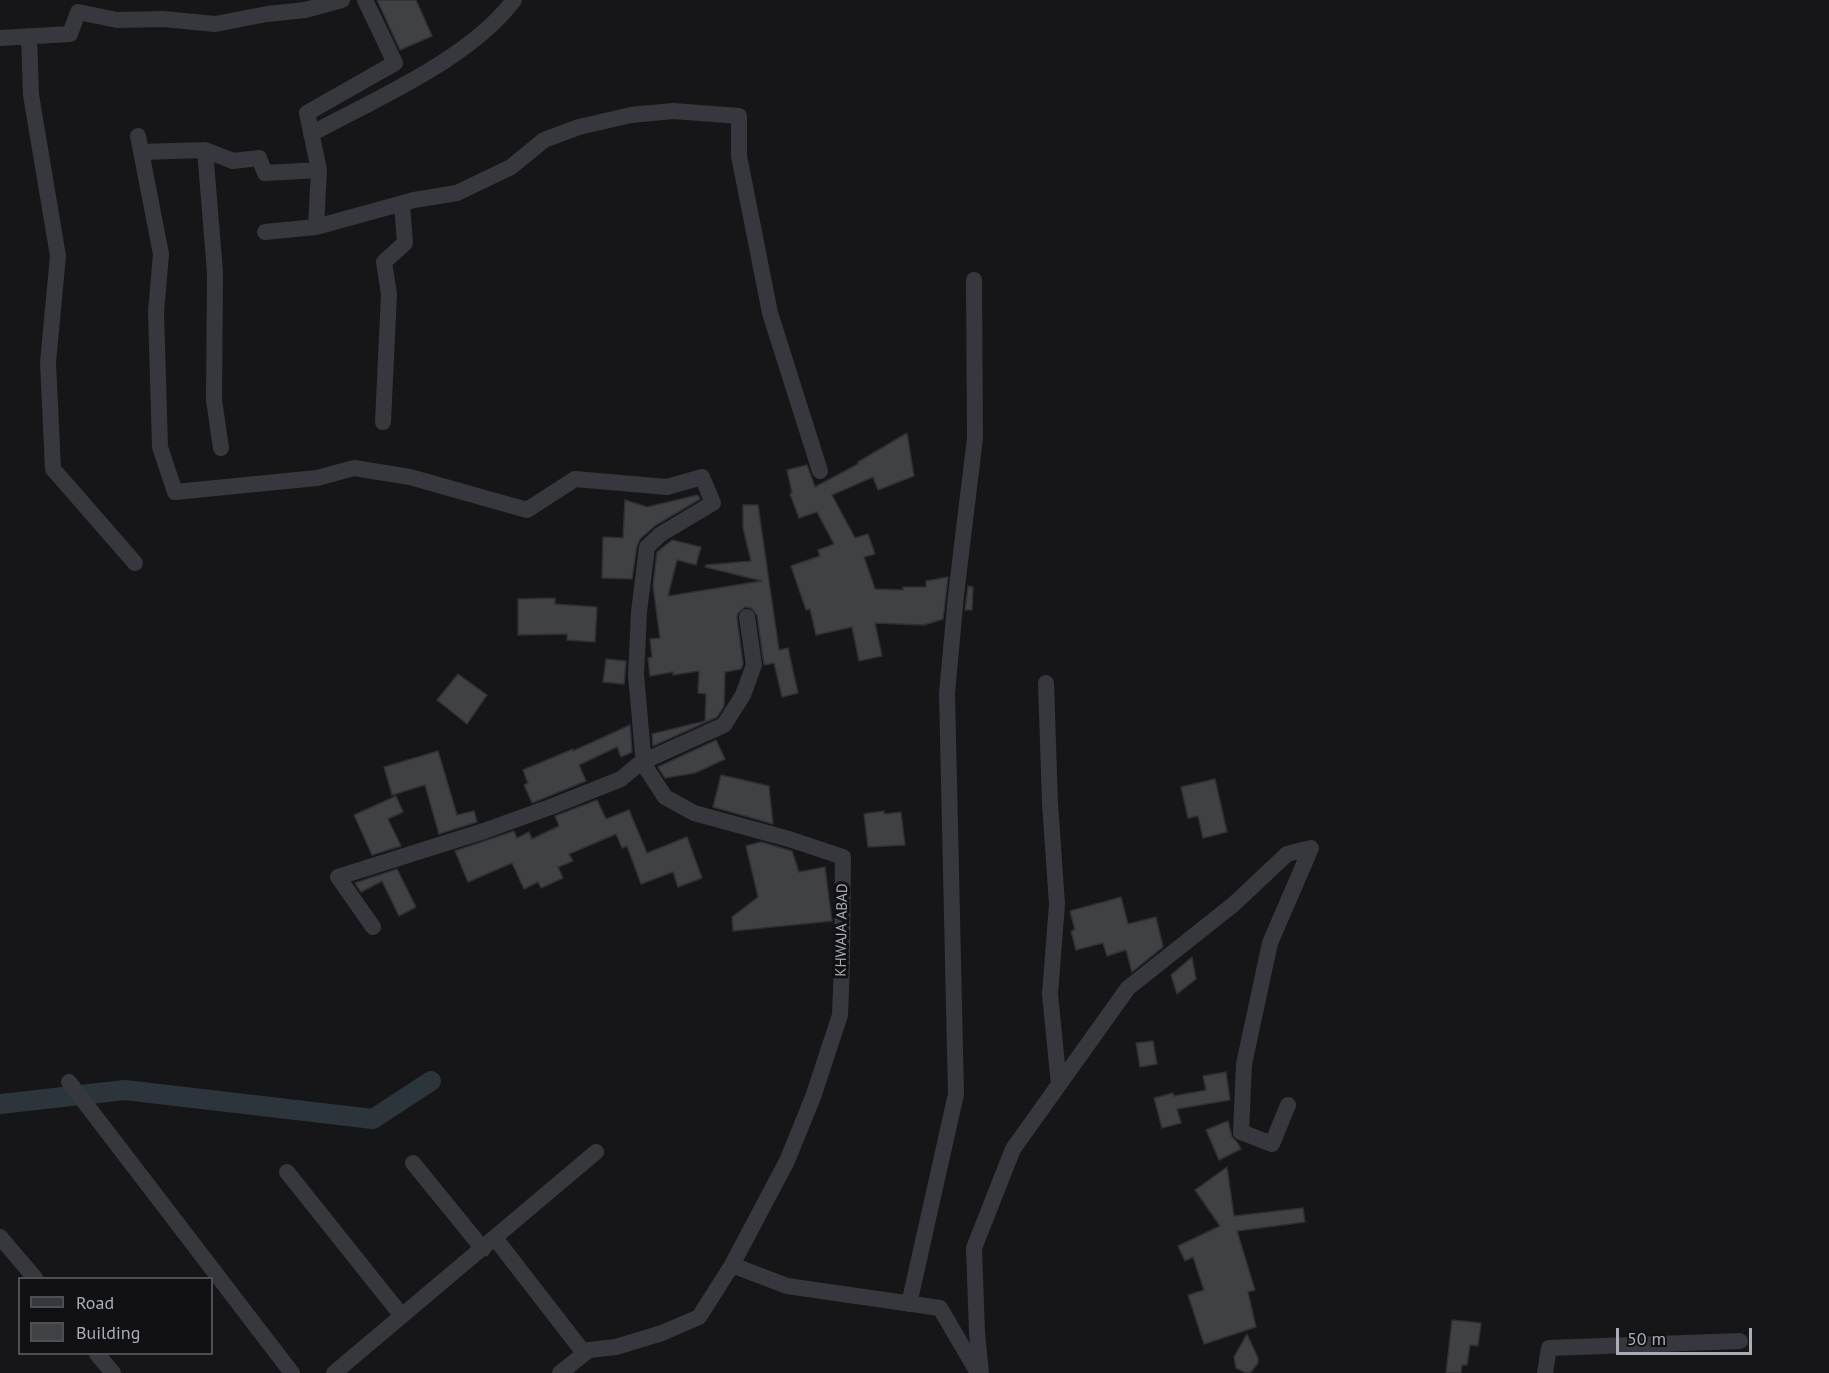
<!DOCTYPE html>
<style>
body{margin:0}
#map{position:relative;width:1829px;height:1373px;overflow:hidden;background:#161618;font-family:"PT Sans",sans-serif}
canvas{display:block}
.legend{position:absolute;left:18px;top:1277px;width:195px;height:78px;box-sizing:border-box;background:#111113;border:2px solid #4d4f55;margin:0;padding:8px 10px;list-style:none;font-size:18px;color:#a8adb8}
.legend li{display:flex;align-items:center;gap:12px;height:30px}
.legend b{width:30px;border:2px solid #4d4f55}
.scale{position:absolute;left:1616px;top:1328px;width:136px;height:27px;box-sizing:border-box;border:3px solid #a8adb8;border-top:0;padding-left:8px;font-size:18px;line-height:21px;white-space:nowrap;color:#a8adb8;-webkit-text-stroke:4px #111113;paint-order:stroke}
</style>
<div id="map">
<canvas width="1829" height="1373"></canvas>
<ul class="legend">
<li><b style="height:8px;background:#37383d"></b>Road</li>
<li><b style="height:16px;background:#404145"></b>Building</li>
</ul>
<div class="scale">50 m</div>
</div>
<script>
const ctx = document.querySelector('canvas').getContext('2d');
ctx.lineJoin = 'round';
function strokePath(path, color, width, dash) {
  ctx.strokeStyle = color;
  ctx.lineWidth = width;
  ctx.lineCap = dash ? 'butt' : 'round';
  ctx.setLineDash(dash || []);
  ctx.stroke(path);
}
function fill(path, color) {
  ctx.fillStyle = color;
  ctx.fill(path, 'evenodd');
}
function write(font, color, halo, rows, align = 'center') {
  ctx.font = font + ' "PT Sans",sans-serif';
  ctx.lineWidth = 6;
  ctx.setLineDash([]);
  ctx.textBaseline = 'middle';
  ctx.strokeStyle = halo;
  ctx.fillStyle = color;
  for (const [text, x, y, turn = 0] of rows) {
    ctx.save();
    ctx.translate(x, y);
    ctx.rotate((+turn || 0) * Math.PI / 180);
    ctx.textAlign = isNaN(turn) ? turn : align;
    if (halo) ctx.strokeText(text, 0, 0);
    ctx.fillText(text, 0, 0);
    ctx.restore();
  }
}
strokePath(new Path2D(`
 M0,1104L125,1090L373,1119L431,1081`), '#2c353c', 20);
const building = new Path2D(`
 M377,0H416L432,36L400,50Z
 M907,433L914,476L878,490L873,477L832,495L855,538L868,534L875,554L864,557L875,589L903,590V587H926V581L948,577L943,619L924,625L875,623L882,656L859,661L852,627L816,635L810,609L806,610L791,566L820,556L818,550L834,544L817,512L799,518L790,494L792,493L787,470L807,465L815,487L858,464V462Z
 M698,495L700,499L656,525L640,539L637,546L632,579L602,578L603,537L623,538L625,500L647,507Z
 M743,505H758L779,650L788,648L798,693L782,697L774,663L764,665L757,615L751,608L745,607L738,613L737,618L743,664L741,669L725,672L724,706L717,717L653,746L652,734L705,721L706,694L698,693L699,671L673,675V672L650,676L648,658L652,657L650,639L660,638L653,586L657,552L672,540L701,547L696,565L677,560L668,596L762,581L705,567L706,565L751,561L743,528Z
 M968,586L973,587L972,610H965Z
 M555,598V604L597,607L595,642L567,640V634L518,635V599Z
 M606,659L626,661L624,684L603,682Z
 M458,674L487,695L467,724L437,700Z
 M630,725L632,752L621,757L617,747L579,765L586,781L532,803L524,785L528,783L523,770L573,749V751Z
 M716,740L725,759L695,773L665,778L658,767Z
 M438,751L457,815L474,811L477,822L439,834L425,785L392,795L384,767Z
 M721,775L769,786L773,824L713,807Z
 M1215,779L1227,832L1203,838L1198,816L1188,818L1181,787Z
 M396,796L403,812L388,819L401,846L372,855L354,815Z
 M597,800L606,819L629,810L647,853L687,837L702,878L678,887L673,872L641,884L627,846L622,848L616,834L569,854L573,861L558,867L563,878L541,888L538,882L524,889L512,863L468,882L455,851L514,831L517,838L529,832L532,839L559,826L555,816Z
 M884,811V814L901,812L905,845L868,847L864,814Z
 M761,842L792,851L799,872L825,867L832,921L733,931L732,917L758,897L746,846Z
 M397,869L416,907L399,916L382,881L361,892L355,883Z
 M1121,897L1128,924L1156,917L1163,947L1132,972L1126,950L1107,956L1103,943L1076,950L1071,931L1075,930L1070,911Z
 M1192,957L1196,979L1177,994L1171,975Z
 M1153,1041L1157,1064L1140,1067L1136,1043Z
 M1226,1072L1230,1100L1177,1109L1181,1123L1162,1128L1154,1098L1173,1093L1174,1096L1206,1090L1203,1076Z
 M1228,1121L1232,1137L1237,1142L1241,1149L1219,1160L1206,1130Z
 M1227,1167L1234,1216L1303,1208L1305,1222L1237,1231L1255,1290L1248,1292L1256,1327L1204,1344L1188,1295L1204,1290L1193,1257L1185,1261L1178,1246L1220,1226L1195,1190Z
 M1452,1320L1481,1323L1478,1346L1470,1345L1467,1365H1462L1461,1373H1446Z
 M1247,1334L1258,1358V1363L1251,1372L1246,1373L1236,1368L1234,1357Z`);
fill(building, '#404145');
strokePath(building, '#303034', 1.5);
strokePath(new Path2D(`
 M29,36L31,95L58,256L48,362L53,469L135,563
 M0,38L70,34L78,12L117,20L163,19L215,24L267,14L305,10L342,0
 M311,134C375,99 470,59 514,0
 M138,136L161,254L156,312L160,447L175,492L317,478L354,468L410,477L527,510L575,479L667,487L702,477L713,503L661,534L647,547L639,612L636,675L644,765L665,797L694,813L789,839L843,857L842,964L840,1015L813,1097L787,1161L732,1265L699,1317L662,1333L616,1347L589,1350L560,1373
 M205,150L215,272L214,400L221,448
 M141,152L205,150L233,161L259,158L265,173L319,170L307,113L395,63L365,0
 M319,170L316,227L414,200L457,193L511,167L544,140L579,127L631,115L673,111L739,116V156L770,313L820,471
 M265,232L316,227
 M383,422L389,294L384,262L405,243L402,204
 M1046,683L1050,803L1057,904L1050,994L1059,1085
 M373,927L338,877L484,831L553,806L621,779L640,763L724,725L743,695L754,665L747,617
 M69,1082L292,1373
 M413,1163L483,1249
 M287,1172L402,1316
 M0,1237L35,1278
 M495,1238L584,1353
 M732,1265L787,1286L940,1308L978,1373
 M909,1304L956,1094L947,693L956,595L975,438L974,280
 M97,1354L113,1373
 M334,1373L596,1152
 M981,1373L977,1333L974,1248L1013,1149L1128,988L1234,904L1287,854L1311,848L1270,943L1244,1064L1241,1132L1272,1144L1288,1105
 M1545,1373L1549,1348L1740,1341`), '#37383d', 16);
write('15px', '#a8adb8', '#111113', [
 ["KHWAJA ABAD",842,930,-89]
]);
</script>
